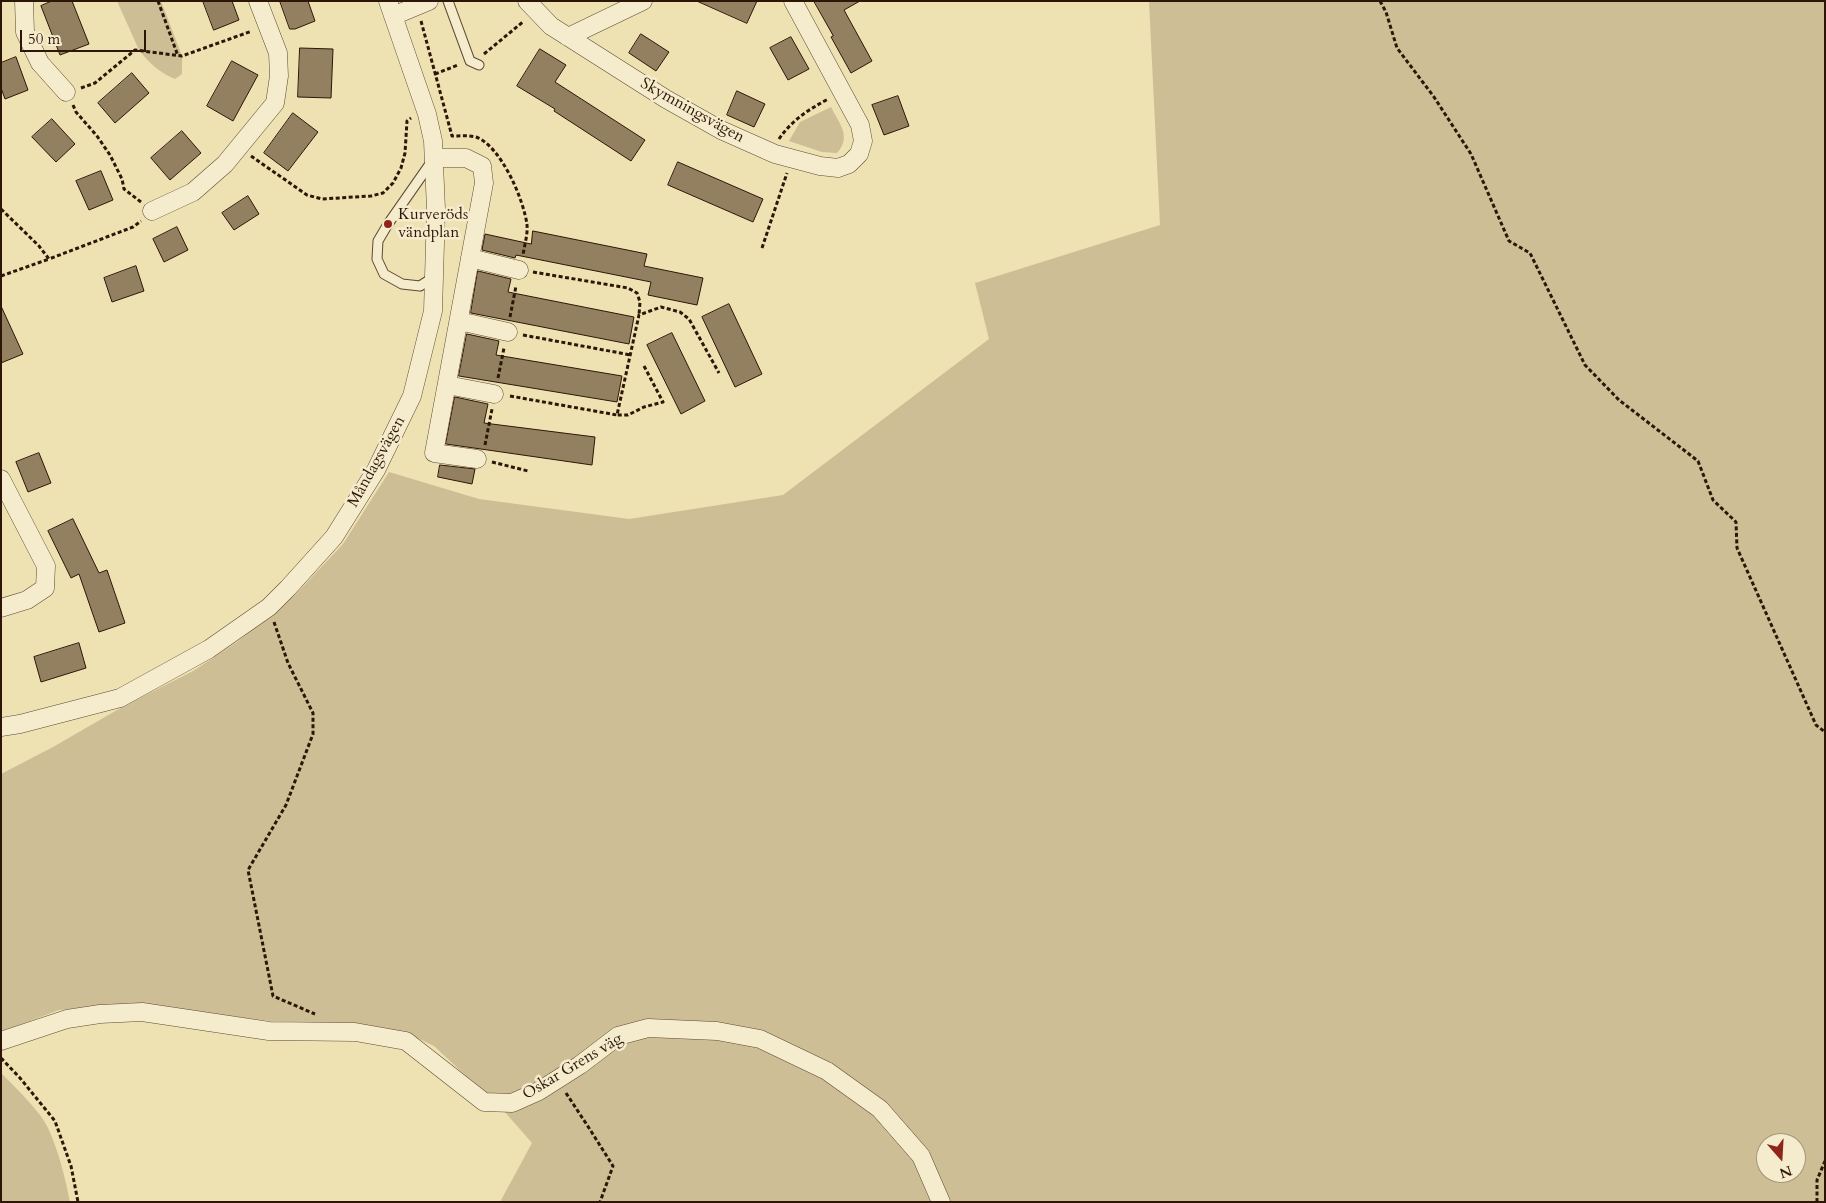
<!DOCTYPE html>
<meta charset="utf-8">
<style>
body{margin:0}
#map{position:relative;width:1826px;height:1203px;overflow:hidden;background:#eee1b2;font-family:Cardo,serif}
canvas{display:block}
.frame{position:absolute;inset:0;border:2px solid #2e1607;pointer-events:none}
.north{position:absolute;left:1756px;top:1133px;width:50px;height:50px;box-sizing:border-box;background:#f4eccd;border:1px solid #a5967e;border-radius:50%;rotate:161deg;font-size:14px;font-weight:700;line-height:20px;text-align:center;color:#2e1607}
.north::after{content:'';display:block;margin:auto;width:18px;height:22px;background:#8f2418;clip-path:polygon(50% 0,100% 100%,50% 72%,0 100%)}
.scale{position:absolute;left:20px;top:30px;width:126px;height:22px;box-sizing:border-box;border:2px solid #2e1607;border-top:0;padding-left:6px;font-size:15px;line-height:18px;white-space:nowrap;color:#2e1607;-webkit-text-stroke:4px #f4eccd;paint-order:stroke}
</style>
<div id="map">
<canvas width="1826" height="1203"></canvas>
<div class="frame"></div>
<div class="north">N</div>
<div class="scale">50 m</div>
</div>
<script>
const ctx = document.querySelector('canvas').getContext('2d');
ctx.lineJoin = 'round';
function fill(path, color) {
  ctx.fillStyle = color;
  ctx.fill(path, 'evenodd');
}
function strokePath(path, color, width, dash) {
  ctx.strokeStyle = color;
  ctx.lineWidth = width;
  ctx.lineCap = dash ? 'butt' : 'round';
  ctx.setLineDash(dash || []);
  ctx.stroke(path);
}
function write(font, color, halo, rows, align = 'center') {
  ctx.font = font + ' Cardo,serif';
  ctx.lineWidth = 5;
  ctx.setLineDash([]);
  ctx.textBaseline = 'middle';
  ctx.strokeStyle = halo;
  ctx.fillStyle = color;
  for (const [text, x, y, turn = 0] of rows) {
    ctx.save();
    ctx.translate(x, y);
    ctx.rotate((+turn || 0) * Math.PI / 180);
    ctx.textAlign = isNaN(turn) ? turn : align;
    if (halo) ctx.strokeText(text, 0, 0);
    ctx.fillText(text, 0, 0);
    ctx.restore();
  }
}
fill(new Path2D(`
 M117,1H161L182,56V74L175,79C160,73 149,63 139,50Z
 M1149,1H1825V1202H500L532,1143L489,1094L465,1075L434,1046L409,1034L356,1023L271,1021L128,1004L59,1010L1,1032V774L53,747L124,706L193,671L237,642L295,595L343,544L389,472L479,499L629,519L783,495L989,339L975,283L1160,225ZM1766,1143H1796V1173H1766Z
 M831,107C839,123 852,137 837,153L822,152L789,141L800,122Z
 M1,1073C14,1086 41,1112 48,1128C59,1152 65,1177 70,1202H1Z`), '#cdbe95');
const building = new Path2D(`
 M52,1H72L89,44L60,55L41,6Z
 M203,1H232L239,20L214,30Z
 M280,1H308L315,21L295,29H290Z
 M697,1H757L747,23Z
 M814,1H860L844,10L872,61L851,73L831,37L833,36Z
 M641,34L669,52L656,71L629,53Z
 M791,37L809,69L788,80L770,48Z
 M300,48L333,49L331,98L298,97Z
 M540,49L566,65L555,82L645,140L631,161L554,111L555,109L517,86Z
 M16,57L28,90L5,99L1,88V63Z
 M232,61L258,75L233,121L207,106Z
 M132,73L149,93L115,123L98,103Z
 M737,91L765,104L754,127L727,115Z
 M898,96L909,126L884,135L872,105Z
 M293,113L318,132L288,171L264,153Z
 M52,119L75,144L56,162L32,137Z
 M182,131L201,153L170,180L151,158Z
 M678,162L763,199L753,222L668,185Z
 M101,171L113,200L89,210L76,181Z
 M248,196L259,214L234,230L222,213Z
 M177,227L188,250L164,262L153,239Z
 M533,231L647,254L644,266L703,278L697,305L648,295L651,282L516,255L515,258L482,250L485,234L531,244Z
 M136,266L144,291L112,302L104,278Z
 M478,271L511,279L508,292L634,317L629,344L471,313Z
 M729,304L762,374L735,387L702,317Z
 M1,306L23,354L1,363Z
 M672,333L705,401L681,414L647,345Z
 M467,334L499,341L496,355L622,376L617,402L459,376Z
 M455,397L488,404L484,423L595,437L592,465L446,444Z
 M39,453L51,483L28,492L16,462Z
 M440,465L475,469L472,484L438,477Z
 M73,519L99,573L107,570L125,623L99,632L79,574L71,578L48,531Z
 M79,643L86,668L41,682L34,657Z`);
fill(building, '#928060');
strokePath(building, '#2e1607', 1);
const service = new Path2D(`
 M448,1L470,61L479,65
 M432,161L388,224L378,241L377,259L384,274L402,284L420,286L434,277`);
const minor = new Path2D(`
 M24,1L25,32L40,63L66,92
 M527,1L551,26L666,99L721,130L775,154L820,166L838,168L849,164L859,154L863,141L860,125L793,1
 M393,16L429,1
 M568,37L643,1
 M434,158H466L482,166L484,183L434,453L477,459
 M152,211L193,192L225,164L275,103L279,76L278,53L258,1
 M470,258L519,270
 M459,321L508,332
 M447,385L494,394
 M1,479L46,566L45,588L27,600L1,608
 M1,727L20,724L120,698L209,649L269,607L288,588L334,537L376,470L412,396L433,311L436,209L433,141L427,114L388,1
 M1,1041L67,1019L100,1014L142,1012L269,1031L355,1032L406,1041L484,1102L512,1103L539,1091L580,1065L618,1036L648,1028L717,1031L760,1039L827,1071L880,1109L921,1156L941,1202`);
strokePath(service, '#5e4932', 11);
strokePath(minor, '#5e4932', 19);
strokePath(new Path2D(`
 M158,1L178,56
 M1380,1L1386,12L1397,48L1434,97L1471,154L1509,241L1530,253L1585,365L1619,400L1698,461L1713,500L1736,522L1737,548L1816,725L1825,732
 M421,21L452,136C460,136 468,135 476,137C501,146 524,200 527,225C528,235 524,246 523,256
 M484,54L524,21
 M435,74L458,65
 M81,88L95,83L135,50L182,56L252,31
 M73,105L76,112L97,136L110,155L122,179L124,189L141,202
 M779,139C792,120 808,110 828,99
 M251,156L307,195L322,199L371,196L383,193L393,183L401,168L405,153L407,121L411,118
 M1,209L39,246L49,259L133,227L141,221
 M762,248L787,173
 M533,272L628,288L637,293L640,302L639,315
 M1,276L49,259
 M510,317L516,286
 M523,335L631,355
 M644,366L663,402L644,407L628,415H617L639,315L661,307L680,312L689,319L719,373
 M498,378L504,348
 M510,396L617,415
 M485,445L492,409
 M492,462L528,471
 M274,622L288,663L313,713V734L286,805L248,870L273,996L315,1014
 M1,1058L20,1078L55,1121L71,1166L78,1202
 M566,1093L589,1128L613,1166L600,1202
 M1817,1202V1180L1825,1161`), '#2e1607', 3, [4, 2.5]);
strokePath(service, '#f4eccd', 9);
strokePath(minor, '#f4eccd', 18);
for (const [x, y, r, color] of [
 [388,224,5,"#8f2418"]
]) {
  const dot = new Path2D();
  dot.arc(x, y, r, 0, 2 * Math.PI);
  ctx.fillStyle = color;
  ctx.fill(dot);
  strokePath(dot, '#f4eccd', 2);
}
write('16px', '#2e1607', '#f4eccd', [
 ["Skymningsvägen",692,111,29],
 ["Måndagsvägen",377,462,-61],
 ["Oskar Grens väg",573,1067,-31]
]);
write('16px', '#2e1607', '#f4eccd', [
 ["Kurveröds",398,215],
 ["vändplan",398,233]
], 'left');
</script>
